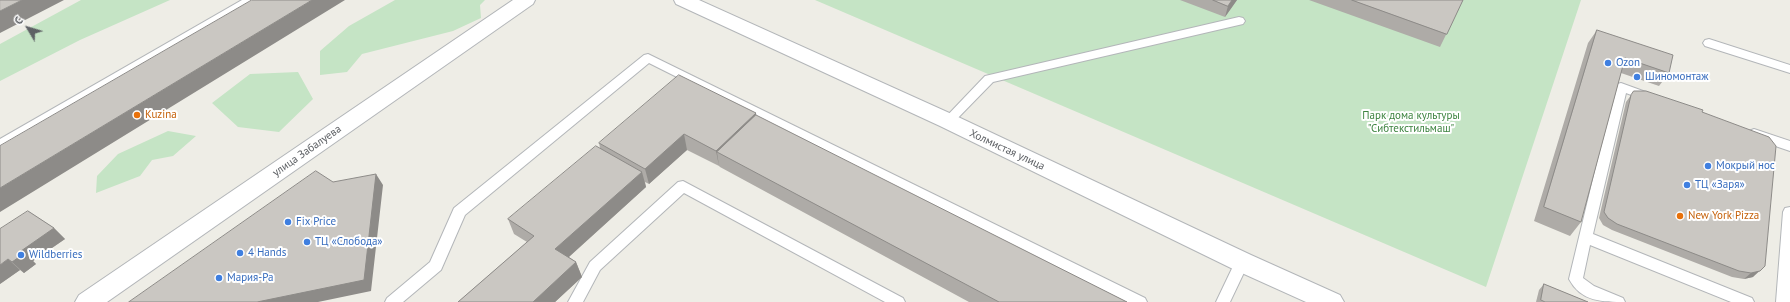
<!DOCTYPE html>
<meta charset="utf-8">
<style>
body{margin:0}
#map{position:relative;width:1790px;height:302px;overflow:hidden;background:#eeede6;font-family:"PT Sans",sans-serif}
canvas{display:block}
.north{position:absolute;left:8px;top:8px;width:40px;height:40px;-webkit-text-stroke:3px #fff;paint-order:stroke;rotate:308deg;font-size:11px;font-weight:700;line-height:16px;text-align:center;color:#5e6165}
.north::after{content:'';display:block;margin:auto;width:14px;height:18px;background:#5e6165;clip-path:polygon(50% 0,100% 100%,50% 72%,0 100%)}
</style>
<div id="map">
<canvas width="1790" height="302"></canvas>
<div class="north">С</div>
</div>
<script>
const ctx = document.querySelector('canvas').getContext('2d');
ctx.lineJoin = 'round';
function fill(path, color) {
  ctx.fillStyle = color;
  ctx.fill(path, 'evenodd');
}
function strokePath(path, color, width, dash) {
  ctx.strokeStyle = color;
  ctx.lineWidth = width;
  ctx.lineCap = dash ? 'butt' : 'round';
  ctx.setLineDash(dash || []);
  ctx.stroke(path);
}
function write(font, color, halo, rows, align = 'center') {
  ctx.font = font + ' "PT Sans",sans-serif';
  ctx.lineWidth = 4;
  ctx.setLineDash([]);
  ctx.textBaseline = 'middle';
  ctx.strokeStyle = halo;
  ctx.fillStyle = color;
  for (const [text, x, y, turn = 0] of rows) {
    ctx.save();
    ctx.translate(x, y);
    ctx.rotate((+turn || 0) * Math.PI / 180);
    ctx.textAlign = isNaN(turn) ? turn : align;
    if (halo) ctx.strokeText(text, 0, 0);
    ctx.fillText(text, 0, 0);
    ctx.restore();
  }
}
fill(new Path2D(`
 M81,0H170L80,40L0,81V44Z
 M395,0H485L480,5L481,18L453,31L362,54L347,72L320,75V51L349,26Z
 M815,0H1581L1486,287Z
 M298,72L313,99L279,132L238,127L212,103L250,74Z
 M168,131L196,136L173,156L152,160L140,176L96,193L97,176L118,154Z`), '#c5e4c5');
const service = new Path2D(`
 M242,0H256L254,2L0,150V139Z
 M1239,17L1243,18L1245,21L1243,24L993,82L952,124L948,125L944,124L942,121L985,76Z
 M1709,39L1790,65V73L1705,46L1703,43L1705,40Z
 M648,54L1145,298L1147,302H1126L649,63L465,215L441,270L403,302H385L387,298L430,262L454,208L644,55Z
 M1621,83L1654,95L1656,98L1654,101L1650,102L1626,93L1593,234L1752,298L1754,302H1731L1590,245L1583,278L1594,286L1623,298L1625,302C1603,302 1581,302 1569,279L1615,87L1617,84Z
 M1754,129L1790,141V151L1749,137L1748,134L1749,131Z
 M683,181L903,298L905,302H885L684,193L600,270L583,302H568L590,262L678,182Z
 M1790,207V302H1776L1783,212L1785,208Z
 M1242,256L1247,258L1249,262L1230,302H1216L1237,258Z`);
const tertiary = new Path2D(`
 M513,0H535L533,4L107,302H75L79,295Z
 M674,0H699L956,116L1251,255L1340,295L1344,302H1306L1233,269L940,126L676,4Z`);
strokePath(service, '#b3b6b9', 2);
strokePath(tertiary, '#b3b6b9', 2);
fill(service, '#fff');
fill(tertiary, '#fff');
fill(new Path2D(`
 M1180,0H1237L1225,17Z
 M1309,0H1463L1440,47Z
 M1597,30L1669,73L1659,86L1621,73L1581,222L1570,236L1534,221L1588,43Z
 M1634,91L1702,112L1753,277L1744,279L1732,277L1612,230L1603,225L1599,218L1626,102Z
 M756,116L1127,302H969L720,167L719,166L687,150L649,184L645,182L646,187L569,257L576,262L582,277L555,302H458L527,242L514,234L508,219L600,148L599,143Z
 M28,211L54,228L65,239L33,261L36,264L24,273L20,270L0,284Z
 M1544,284L1588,302H1536L1539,290Z`), '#aeaba7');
fill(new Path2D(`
 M22,0H64L0,33V11Z
 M312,0H345L0,212V188Z
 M1232,0H1237L1225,17L1228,6Z
 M756,113L758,128L717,152L719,166L716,151Z
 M684,134L687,150L649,184L645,169Z
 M642,172L646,187L561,264L555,249Z
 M376,174L383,185L371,291L318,302H257Z
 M54,228L65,239L33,261L36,264L24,273L12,262L21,251Z
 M8,259L20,270L0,284V265Z
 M576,262L582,277L555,302H533Z
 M1765,266L1753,277L1744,279L1751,273Z`), '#8d8b88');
const building = new Path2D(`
 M0,0H22L0,11Z
 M252,0H312L0,188V146Z
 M1213,0H1232L1228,6Z
 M1352,0H1463L1447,34Z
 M1597,30L1673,55L1669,73L1625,58L1581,222L1544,207Z
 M679,75L756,113L716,151L684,134L645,169L599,143Z
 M1634,91H1646L1703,110L1702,112L1769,137L1776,146L1765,266L1760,271L1751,273L1739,271L1617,224L1608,218L1604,212L1631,95Z
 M756,115L1127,302H999L717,152Z
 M596,146L642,172L555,249L576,262L533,302H458L534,236L508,219Z
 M316,171L333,182L376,174L364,280L257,302H129Z
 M28,211L54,228L21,251L25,253L12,262L8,259L0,265V229Z
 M1544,284L1588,302H1545L1541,300Z`);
fill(building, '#cac7c2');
strokePath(building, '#8d8b88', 1);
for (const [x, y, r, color] of [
 [1608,63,4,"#3f7fe0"],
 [1637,77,4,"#3f7fe0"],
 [137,115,4,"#e8710a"],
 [1708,166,4,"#3f7fe0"],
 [1687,185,4,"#3f7fe0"],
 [1680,216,4,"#e8710a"],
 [288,222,4,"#3f7fe0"],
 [307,242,4,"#3f7fe0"],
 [240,253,4,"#3f7fe0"],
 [21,255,4,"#3f7fe0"],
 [219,278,4,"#3f7fe0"]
]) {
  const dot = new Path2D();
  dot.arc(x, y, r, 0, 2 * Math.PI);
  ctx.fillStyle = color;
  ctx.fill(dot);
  strokePath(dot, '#fff', 1.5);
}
write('11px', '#366cbe', '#fff', [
 ["Ozon",1616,63],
 ["Шиномонтаж",1645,77],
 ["Мокрый нос",1716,166],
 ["ТЦ «Заря»",1695,185],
 ["Fix Price",296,222],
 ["ТЦ «Слобода»",315,242],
 ["4 Hands",248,253],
 ["Wildberries",29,255],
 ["Мария-Ра",227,278]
], 'left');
write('11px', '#c56008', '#fff', [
 ["Kuzina",145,115],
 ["New York Pizza",1688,216]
], 'left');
write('11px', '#3e8441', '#fff', [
 ["Парк дома культуры",1411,116],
 ["\"Сибтекстильмаш\"",1411,129]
]);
write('11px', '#5e6165', '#fff', [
 ["Холмистая улица",1007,150,25],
 ["улица Забалуева",307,151,-35]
]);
</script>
